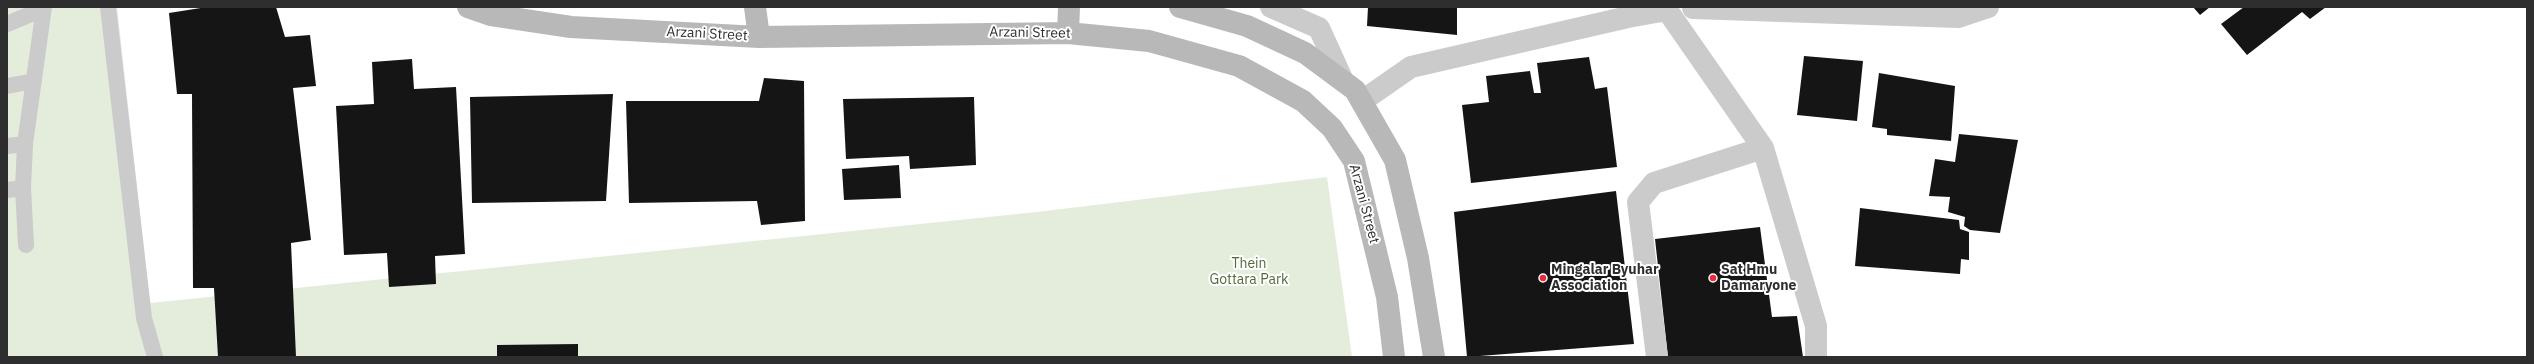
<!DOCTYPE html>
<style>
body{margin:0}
#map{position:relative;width:2534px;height:364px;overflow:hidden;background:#fff;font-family:"IBM Plex Sans",sans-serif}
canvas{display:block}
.frame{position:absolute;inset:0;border:8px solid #2e2e2e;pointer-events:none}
</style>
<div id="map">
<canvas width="2534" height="364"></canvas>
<div class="frame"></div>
</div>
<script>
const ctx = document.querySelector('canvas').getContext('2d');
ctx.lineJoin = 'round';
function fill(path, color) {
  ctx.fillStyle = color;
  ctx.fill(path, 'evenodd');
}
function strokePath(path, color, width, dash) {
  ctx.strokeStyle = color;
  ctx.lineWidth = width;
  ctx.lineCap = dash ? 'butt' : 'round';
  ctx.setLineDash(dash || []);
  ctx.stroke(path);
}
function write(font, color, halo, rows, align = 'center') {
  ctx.font = font + ' "IBM Plex Sans",sans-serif';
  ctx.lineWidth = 4;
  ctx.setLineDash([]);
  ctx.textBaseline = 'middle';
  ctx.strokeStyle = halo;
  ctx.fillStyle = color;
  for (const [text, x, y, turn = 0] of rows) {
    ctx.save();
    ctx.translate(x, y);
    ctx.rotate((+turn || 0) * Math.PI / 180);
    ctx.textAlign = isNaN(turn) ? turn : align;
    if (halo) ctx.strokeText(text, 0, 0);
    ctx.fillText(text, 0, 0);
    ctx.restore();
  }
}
fill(new Path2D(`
 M7,7H117L150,303L1037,212L1327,177L1352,357H7Z`), '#e4ecdb');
fill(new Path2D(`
 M207,7H276L285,37L310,35L316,86L293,88L311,240L291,243L296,357H218L214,288H193L192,94H177L169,13Z
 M1368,7H1457V35L1367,26Z
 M2193,7H2210L2200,15Z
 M2244,7H2326L2310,19L2302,12L2247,55L2221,24Z
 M1804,56L1863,61L1857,121L1797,115Z
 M1589,57L1595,89L1607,87L1617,167L1471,183L1462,105L1489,102L1486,76L1530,71L1534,93H1541L1537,63Z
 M412,59L414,89L456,87L465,254L435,256L436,284L389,287L387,253L344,255L336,106L374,104L372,62Z
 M1879,73L1955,86L1951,141L1887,135V129L1872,127Z
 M764,78L804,81L805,221L761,225L757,201L629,203L626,101H759Z
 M613,94L606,201L472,203L470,97Z
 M974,97L976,165L910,169L909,156L846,159L843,99Z
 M1959,134L2018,140L2000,233L1970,230L1964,226L1965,217L1948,212L1950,197L1929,196L1935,159L1955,162Z
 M899,165L901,198L844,200L842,169Z
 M1616,191L1634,344L1467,357L1454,212Z
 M1860,208L1959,220L1960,229L1969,232V260L1961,259L1960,274L1855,266Z
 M1760,227L1772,317L1797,316L1803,357H1668L1655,239Z
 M578,344V357H497V345Z`), '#151515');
strokePath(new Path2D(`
 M108,7L144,318L155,357
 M7,24L43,9
 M7,86L34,81
 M7,146L25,144
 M7,190L23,188
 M26,245L23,188L25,144L44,7`), '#cbcbcb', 16);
strokePath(new Path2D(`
 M1271,7L1319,28L1343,81
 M1693,8L1958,17L1988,7
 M1362,101L1411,67L1628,17L1667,10L1763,148L1816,326V357
 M1657,357L1638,202L1654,183L1763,148`), '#cbcbcb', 22);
strokePath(new Path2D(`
 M468,7L491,15L571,27L759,37L1068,33L1149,41L1239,66L1303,101L1332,128L1354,161L1387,297L1394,357
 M755,7L759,37
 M1180,7L1247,26L1305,53L1355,90L1395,160L1418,258L1434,357
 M1068,33L1069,7`), '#b8b8b8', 22);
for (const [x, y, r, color] of [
 [1543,278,4,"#ea2b3b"],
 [1713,278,4,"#ea2b3b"]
]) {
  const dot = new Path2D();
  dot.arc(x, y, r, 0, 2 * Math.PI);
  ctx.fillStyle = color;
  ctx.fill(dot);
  strokePath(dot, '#fff', 1.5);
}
write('14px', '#2e2e2e', '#fff', [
 ["Arzani Street",1030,33,1],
 ["Arzani Street",707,34,3],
 ["Arzani Street",1364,204,75]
]);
write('14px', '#516b3a', '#fff', [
 ["Thein",1249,264],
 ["Gottara Park",1249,280]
]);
write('bold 14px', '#2e2e2e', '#fff', [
 ["Mingalar Byuhar",1551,270],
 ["Association",1551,286],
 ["Sat Hmu",1721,270],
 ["Damaryone",1721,286]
], 'left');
</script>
